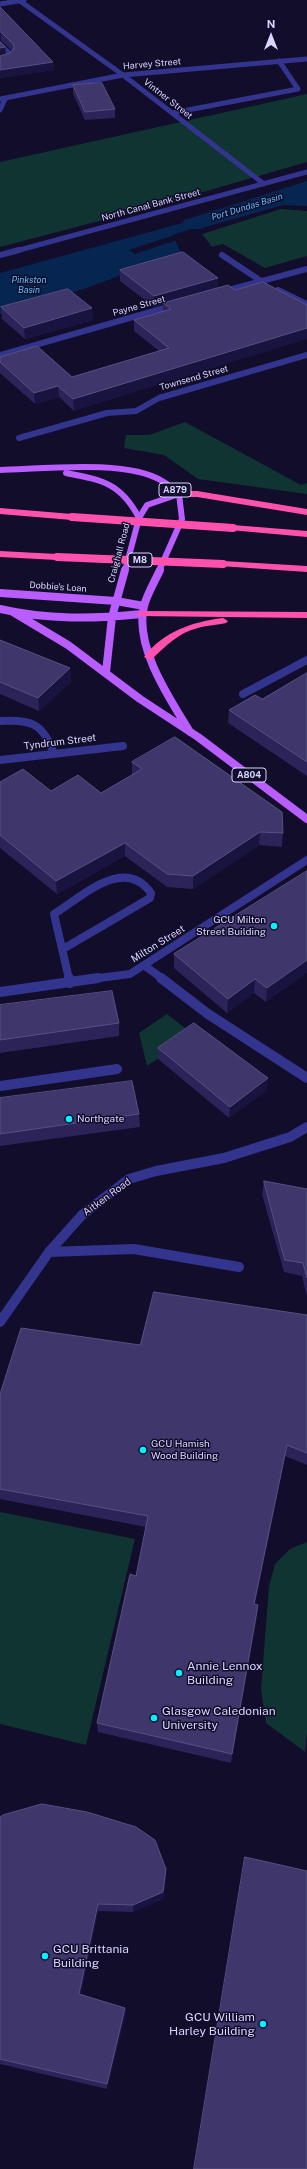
<!DOCTYPE html>
<style>
body{margin:0}
#map{position:relative;width:307px;height:2169px;overflow:hidden;background:#110d2a;font-family:"Public Sans",sans-serif}
canvas{display:block}
.north{position:absolute;left:251px;top:16px;width:40px;height:40px;-webkit-text-stroke:3px #110d2a;paint-order:stroke;rotate:0deg;font-size:11px;font-weight:700;line-height:16px;text-align:center;color:#d9d6ff}
.north::after{content:'';display:block;margin:auto;width:14px;height:18px;background:#d9d6ff;clip-path:polygon(50% 0,100% 100%,50% 72%,0 100%)}
</style>
<div id="map">
<canvas width="307" height="2169"></canvas>
<div class="north">N</div>
</div>
<script>
const ctx = document.querySelector('canvas').getContext('2d');
ctx.lineJoin = 'round';
function fill(path, color) {
  ctx.fillStyle = color;
  ctx.fill(path, 'evenodd');
}
function strokePath(path, color, width, dash) {
  ctx.strokeStyle = color;
  ctx.lineWidth = width;
  ctx.lineCap = dash ? 'butt' : 'round';
  ctx.setLineDash(dash || []);
  ctx.stroke(path);
}
function write(font, color, halo, rows, align = 'center') {
  ctx.font = font + ' "Public Sans",sans-serif';
  ctx.lineWidth = 3;
  ctx.setLineDash([]);
  ctx.textBaseline = 'middle';
  ctx.strokeStyle = halo;
  ctx.fillStyle = color;
  for (const [text, x, y, turn = 0] of rows) {
    ctx.save();
    ctx.translate(x, y);
    ctx.rotate((+turn || 0) * Math.PI / 180);
    ctx.textAlign = isNaN(turn) ? turn : align;
    if (halo) ctx.strokeText(text, 0, 0);
    ctx.fillText(text, 0, 0);
    ctx.restore();
  }
}
fill(new Path2D(`
 M307,94V162L141,210L0,247V162Z
 M281,209L307,211V256L265,268L223,244L212,247L202,234Z
 M185,422L301,485L307,483V494L198,479L164,455L124,448L126,435H149Z
 M167,1014L194,1035L147,1066L139,1033Z
 M0,1512L135,1539L86,1745L0,1724Z
 M307,1542V1733L305,1752L266,1723L261,1689L269,1586L275,1564L290,1549Z`), '#0f3431');
fill(new Path2D(`
 M307,181V206L283,205L199,229H190L173,235L181,253L84,289L0,314V273L182,223L184,220Z`), '#062550');
fill(new Path2D(`
 M178,234L180,235L175,236L177,240L135,254L129,250Z`), '#110d2a');
strokePath(new Path2D(`
 M20,1L123,75L264,184
 M0,4L24,0
 M0,44L11,55L8,59L0,60
 M0,99L123,75L307,59
 M0,110L5,99
 M172,113L298,89L279,61
 M16,251L307,172`), '#33348e', 5);
strokePath(new Path2D(`
 M0,255L19,250
 M222,255L264,283
 M278,290L307,304
 M221,292L307,269
 M0,355L175,305
 M19,438L107,413L136,411L159,398L307,355`), '#33348e', 6);
strokePath(new Path2D(`
 M243,694L307,660
 M0,721C31,719 43,723 54,754
 M0,760L123,746
 M63,949L150,898L151,893C124,855 82,897 54,914L69,979
 M145,966L163,979
 M91,979L130,974L307,860`), '#33348e', 8);
strokePath(new Path2D(`
 M69,978L70,983
 M161,978L208,1014L307,1078
 M0,992L98,978
 M0,1086L117,1069
 M49,1252L134,1249L239,1267
 M0,1322L49,1252L82,1215L129,1179L156,1171L224,1158L290,1137L307,1127`), '#33348e', 10);
strokePath(new Path2D(`
 M0,470C42,469 127,459 162,481C168,484 173,490 179,494L182,519L159,571
 M66,473C102,480 121,483 139,518
 M125,571L139,518L147,505L179,494`), '#ba5dff', 6);
strokePath(new Path2D(`
 M160,570C155,581 147,594 144,606C134,647 170,699 190,732
 M0,593L116,601L144,606
 M0,609C47,620 94,619 142,614
 M13,612L68,645L140,699L198,737L307,819
 M106,672L112,617L125,570`), '#ba5dff', 8);
fill(new Path2D(`
 M197,491L307,509V515L197,497H179L175,494L179,491Z
 M0,508L72,514L76,517L72,520L0,514Z
 M233,525L307,531V537L230,530V526Z
 M0,551L57,554L61,557L57,560L0,557Z
 M223,561L307,566V572L220,566V562Z
 M142,611L307,612V618L139,616L137,614Z
 M223,618L228,621L226,623C217,625 208,625 198,628C179,632 166,646 152,659L149,660L144,657C164,631 192,622 223,618Z`), '#ff51ad');
strokePath(new Path2D(`
 M72,517L233,528
 M57,557L223,564`), '#ff51ad', 8);
fill(new Path2D(`
 M0,7L53,62L54,70L0,78V42L5,47L6,55L10,53L12,51L1,40L0,41Z
 M73,85L115,109V118L85,120L73,94Z
 M120,270L218,288L235,290L307,305L74,411L59,397L35,404L0,373V357L72,377L159,351L134,331V320L163,311V304L154,307L120,281Z
 M1,307L93,320L25,339L2,319Z
 M0,640L70,668L71,682L39,711L0,694Z
 M307,673V776L228,723L229,710L262,699Z
 M132,762L283,833L282,847L259,845L193,889L167,887L125,856L57,894L0,848V782L51,791L101,793L132,775Z
 M307,871L266,1002L254,993L227,1013L174,968V954Z
 M0,1005L119,1023V1036L0,1053Z
 M158,1048L267,1090L229,1118L158,1059Z
 M0,1098L139,1114L140,1127L0,1146Z
 M264,1181L307,1189V1297L302,1276L284,1272L262,1194Z
 M307,1315V1465L285,1456L255,1604L258,1605L257,1615L231,1763L98,1732L97,1723L136,1576L146,1527L0,1499V1394L140,1345Z
 M0,1817L166,1876L163,1899L133,1912L98,1911L81,1994L126,2013L107,2089L0,2064Z`), '#2c2459');
fill(new Path2D(`
 M0,32H1V40L0,41Z
 M5,47L6,55L0,56V48Z
 M53,62L54,70L0,78V70Z
 M218,278V289L163,303V304L154,307V296Z
 M92,308L93,320L25,339L24,328Z
 M307,328V339L74,411L73,399Z
 M58,386L59,397L35,404L34,393Z
 M70,668L71,682L39,711L38,698Z
 M260,832L259,845L193,889V876Z
 M125,843V856L57,894L56,881Z
 M307,960V973L266,1002L267,988Z
 M255,979L254,993L227,1013L228,999Z
 M268,1078L267,1090L229,1118L230,1107Z
 M287,1445L285,1456L253,1614L254,1604Z
 M258,1605L257,1615L231,1763L232,1754Z
 M166,1869V1876L163,1899L133,1912V1905Z
 M98,1904V1911L80,2000L79,1994Z
 M125,2008L126,2013L107,2089V2084Z`), '#19133f');
const building = new Path2D(`
 M0,7L53,62L0,70V56L10,53L14,48L13,44L1,32H0Z
 M0,42L5,47L0,48Z
 M102,83L115,109L85,112L73,85Z
 M183,252L218,278L154,296L120,270Z
 M263,282L307,305V328L73,399L58,386L34,393L0,362V357L37,346L72,377L169,348L134,320L171,309L163,303L228,285L235,290Z
 M68,289L92,308L24,328L1,307Z
 M0,640L70,668L38,698L0,682Z
 M307,673V762L229,710L255,695L262,699Z
 M175,737L282,812L283,833L260,832L193,876L167,874L125,843L56,881L0,835V782L23,769L51,791L78,775L101,793L142,769L132,762Z
 M307,871V960L267,988L255,979L228,999L174,954Z
 M112,991L119,1023L0,1040V1005Z
 M194,1023L268,1078L230,1107L158,1048Z
 M132,1081L139,1114L0,1134V1098Z
 M264,1181L307,1189V1278L303,1263L285,1260Z
 M154,1292L307,1315V1453L287,1445L254,1604L258,1605L232,1754L97,1723L130,1574L136,1576L148,1516L0,1489V1394L21,1328L140,1345Z
 M42,1804L87,1812L136,1827L155,1840L166,1869L163,1892L133,1905L98,1904L79,1994L125,2008L107,2084L0,2059V1817L3,1815Z
 M245,1857L307,1871V2169H194Z`);
fill(building, '#3f376b');
strokePath(building, '#575082', 1);
for (const [x, y, r, color] of [
 [274,926,4,"#02f3ff"],
 [69,1119,4,"#02f3ff"],
 [143,1450,4,"#02f3ff"],
 [179,1673,4,"#02f3ff"],
 [154,1718,4,"#02f3ff"],
 [45,1956,4,"#02f3ff"],
 [263,2024,4,"#02f3ff"]
]) {
  const dot = new Path2D();
  dot.arc(x, y, r, 0, 2 * Math.PI);
  ctx.fillStyle = color;
  ctx.fill(dot);
  strokePath(dot, '#110d2a', 1.5);
}
write('9px', '#d9d6ff', '#110d2a', [
 ["Harvey Street",152,64,-5],
 ["Vintner Street",168,99,38],
 ["North Canal Bank Street",151,205,-15],
 ["Payne Street",139,306,-16],
 ["Townsend Street",194,378,-16],
 ["Craighall Road",119,553,-75],
 ["Dobbie's Loan",58,587,4]
]);
write('italic 9px', '#64bfff', '#110d2a', [
 ["Port Dundas Basin",247,207,-17],
 ["Pinkston",29,280],
 ["Basin",29,290]
]);
for (const [x, y, w] of [
 [175,490,32],
 [140,560,24],
 [249,775,34]
]) {
  const box = new Path2D();
  box.roundRect(x - w / 2, y - 7, w, 14, 3);
  ctx.fillStyle = '#110d2a';
  ctx.fill(box);
  strokePath(box, '#d9d6ff', 1);
}
write('bold 9px', '#d9d6ff', null, [
 ["A879",175,490],
 ["M8",140,560],
 ["A804",249,775]
]);
write('10px', '#d9d6ff', '#110d2a', [
 ["Tyndrum Street",60,742,-7],
 ["Milton Street",158,944,-32],
 ["Aitken Road",107,1197,-36]
]);
write('10px', '#d9d6ff', '#110d2a', [
 ["GCU Milton",266,920,"right"],
 ["Street Building",266,932,"right"],
 ["Northgate",77,1119],
 ["GCU Hamish",151,1444],
 ["Wood Building",151,1456]
], 'left');
write('12px', '#d9d6ff', '#110d2a', [
 ["Annie Lennox",187,1666],
 ["Building",187,1680],
 ["Glasgow Caledonian",162,1711],
 ["University",162,1725],
 ["GCU Brittania",53,1949],
 ["Building",53,1963],
 ["GCU William",255,2017,"right"],
 ["Harley Building",255,2031,"right"]
], 'left');
</script>
